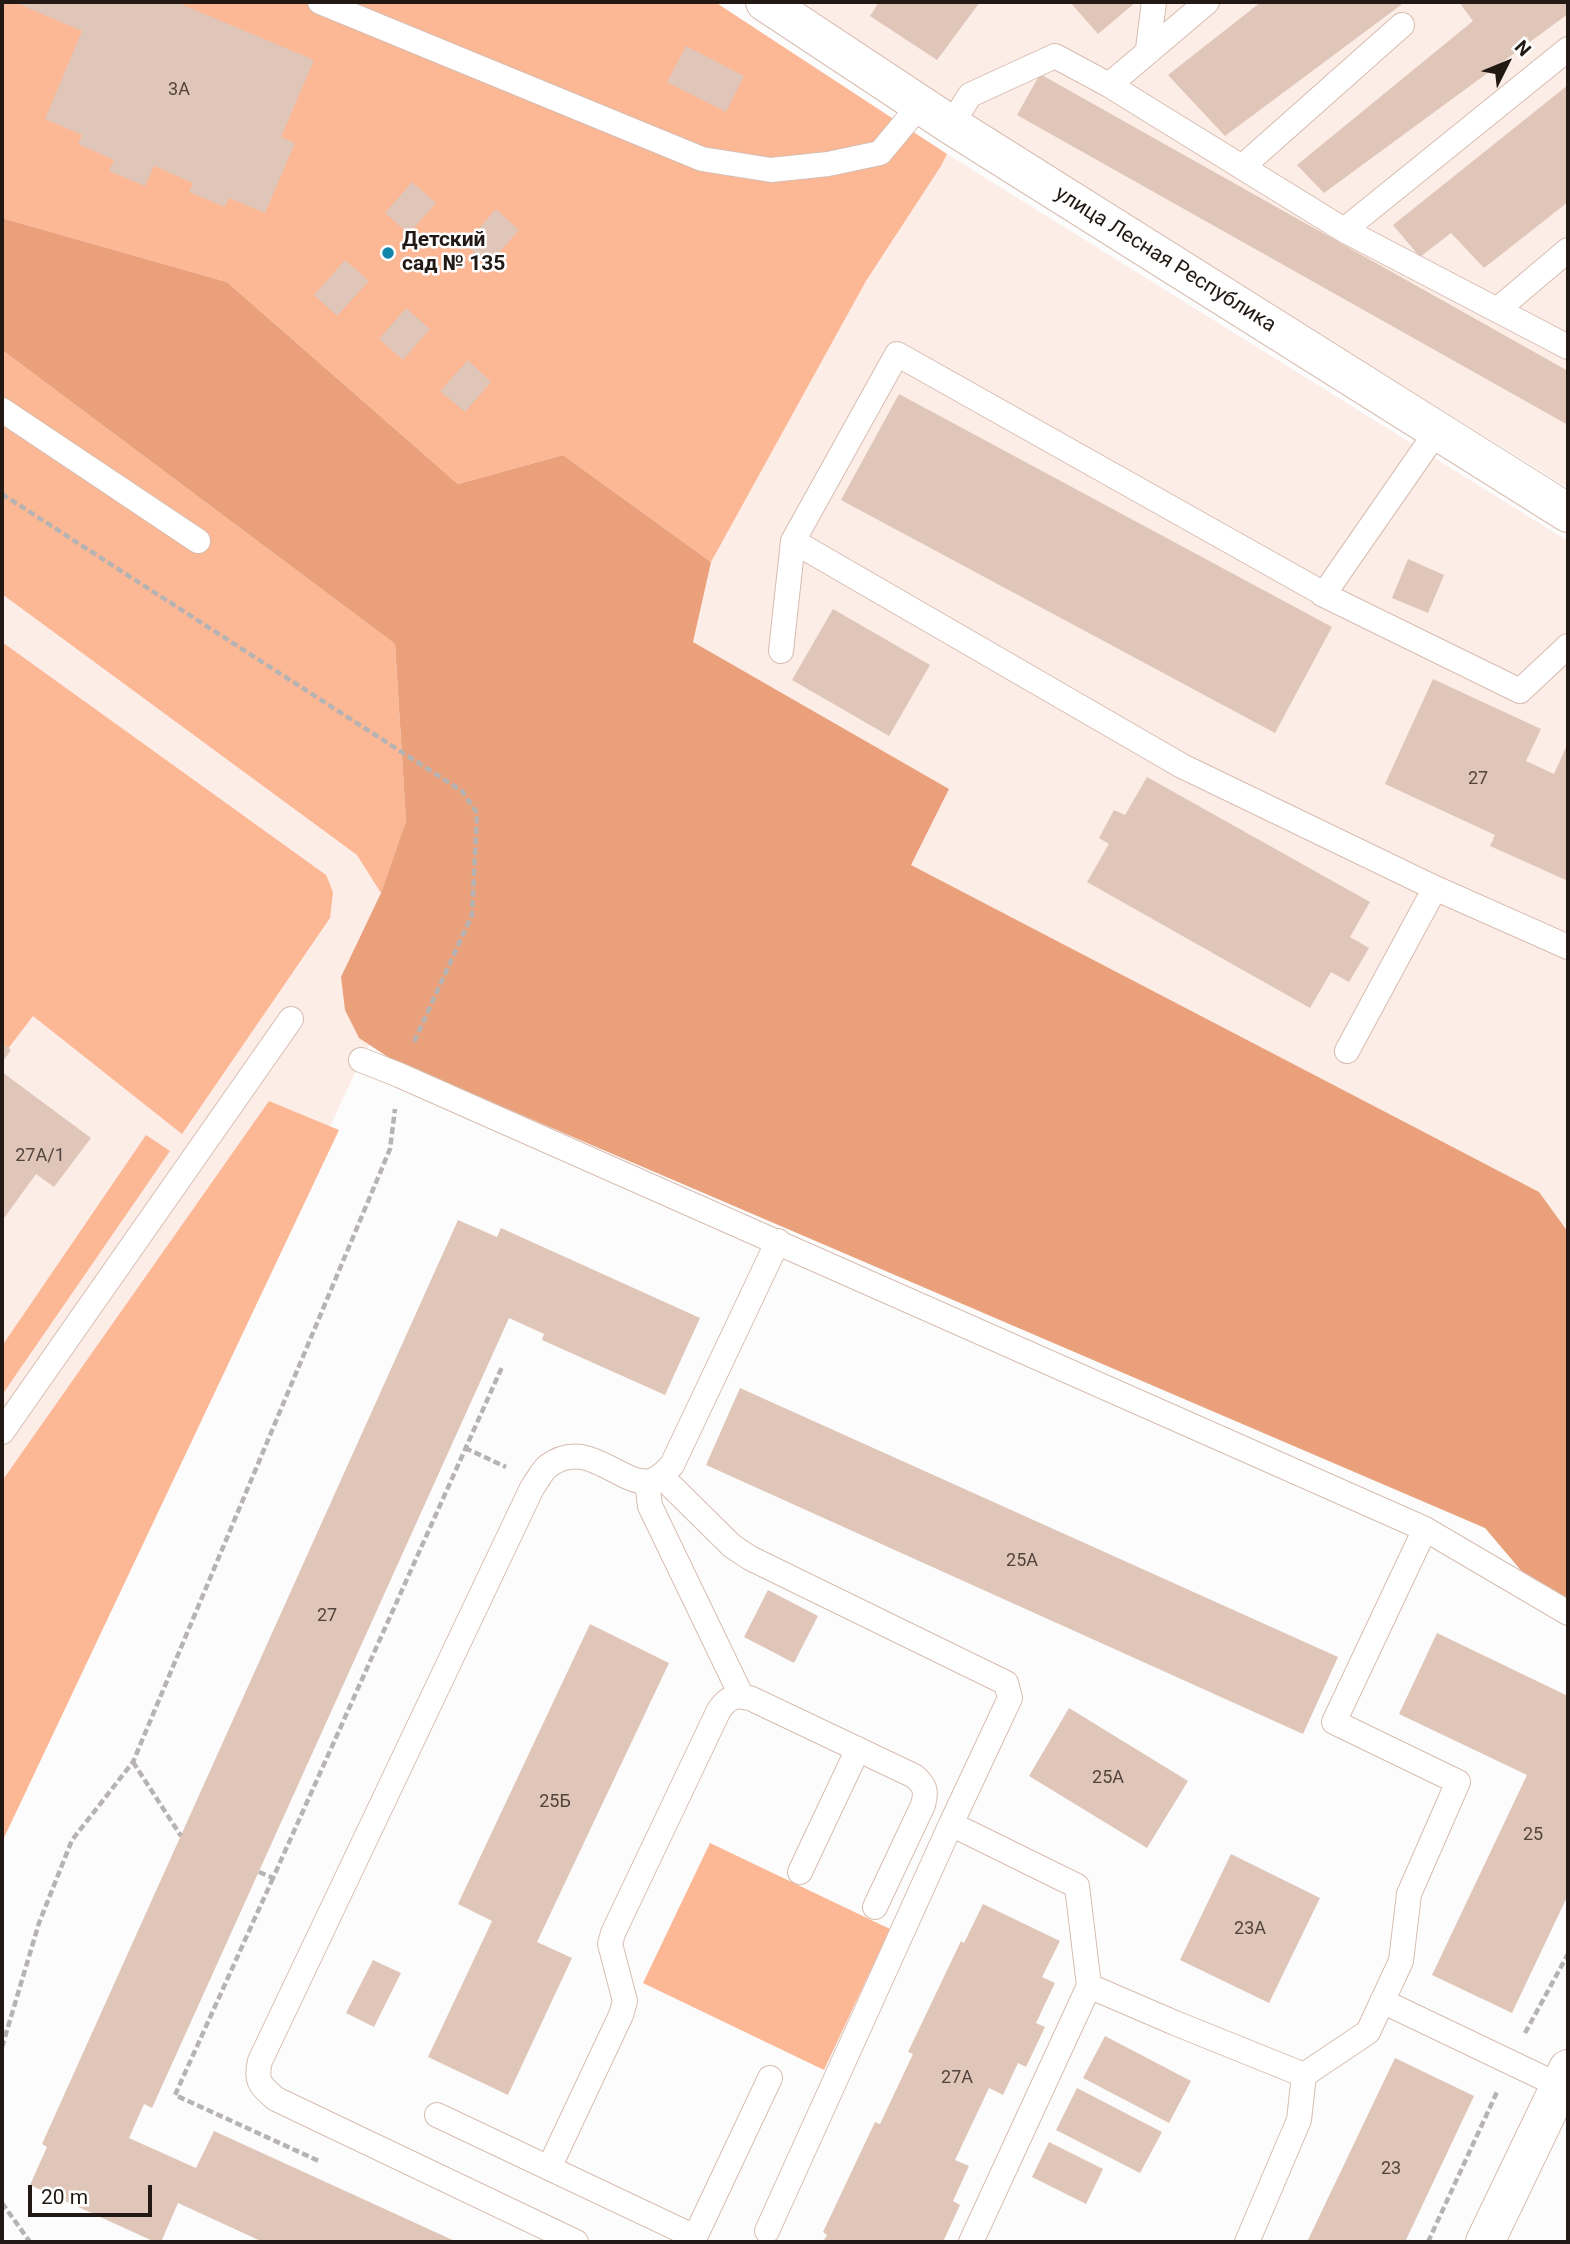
<!DOCTYPE html>
<meta charset="utf-8">
<style>
body{margin:0}
#map{position:relative;width:1570px;height:2244px;overflow:hidden;background:#fcfcfc;font-family:Roboto,sans-serif}
canvas{display:block}
.frame{position:absolute;inset:0;border:4px solid #221914;pointer-events:none}
.north{position:absolute;left:1472px;top:28px;width:70px;height:70px;-webkit-text-stroke:5px #fff;paint-order:stroke;rotate:47deg;font-size:19px;font-weight:700;line-height:28px;text-align:center;color:#221914}
.north::after{content:'';display:block;margin:auto;width:24px;height:32px;background:#221914;clip-path:polygon(50% 0,100% 100%,50% 72%,0 100%)}
.scale{position:absolute;left:28px;top:2185px;width:124px;height:32px;box-sizing:border-box;border:4px solid #221914;border-top:0;padding-left:9px;font-size:21px;line-height:24px;white-space:nowrap;color:#221914;-webkit-text-stroke:5px #fff;paint-order:stroke}
</style>
<div id="map">
<canvas width="1570" height="2244"></canvas>
<div class="frame"></div>
<div class="north">N</div>
<div class="scale">20 m</div>
</div>
<script>
const ctx = document.querySelector('canvas').getContext('2d');
ctx.lineJoin = 'round';
function fill(path, color) {
  ctx.fillStyle = color;
  ctx.fill(path, 'evenodd');
}
function strokePath(path, color, width, dash) {
  ctx.strokeStyle = color;
  ctx.lineWidth = width;
  ctx.lineCap = dash ? 'butt' : 'round';
  ctx.setLineDash(dash || []);
  ctx.stroke(path);
}
function write(font, color, halo, rows, align = 'center') {
  ctx.font = font + ' Roboto,sans-serif';
  ctx.lineWidth = 5;
  ctx.setLineDash([]);
  ctx.textBaseline = 'middle';
  ctx.strokeStyle = halo;
  ctx.fillStyle = color;
  for (const [text, x, y, turn = 0] of rows) {
    ctx.save();
    ctx.translate(x, y);
    ctx.rotate((+turn || 0) * Math.PI / 180);
    ctx.textAlign = isNaN(turn) ? turn : align;
    if (halo) ctx.strokeText(text, 0, 0);
    ctx.fillText(text, 0, 0);
    ctx.restore();
  }
}
fill(new Path2D(`
 M800,2H1568V488L967,116Z
 M947,154L1568,541V1448L586,786L866,281L941,166Z
 M2,516L436,806L373,1039L361,1060L2,1826Z`), '#fcede7');
fill(new Path2D(`
 M2,2H715L947,154L941,166L866,281L711,562L563,455L458,484L227,282L2,218Z
 M2,350L395,644L406,821L381,893L357,855L2,594Z
 M2,642L326,875L333,892L330,918L182,1134L33,1016L7,1050L2,1047Z
 M269,1101L339,1130L2,1842V1481Z
 M146,1135L170,1151L2,1395V1346Z
 M710,1843L890,1929L824,2070L643,1983Z`), '#fcb795');
fill(new Path2D(`
 M2,218L227,282L458,484L563,455L711,562L693,642L949,789L911,865L1539,1192L1568,1232V1599L1524,1574L1485,1528L391,1059L359,1038L345,1010L341,977L381,893L406,821L395,644L2,350Z`), '#eaa17b');
fill(new Path2D(`
 M14,2H93L100,5L101,2H176L314,60L281,137L295,143L265,213L229,198L225,207L189,192L193,183L154,166L145,186L109,171L114,160L78,144L82,135L45,119L82,31Z
 M879,2H980L937,60L870,16Z
 M1070,2H1136L1098,34Z
 M1261,2H1405L1225,136L1168,75Z
 M1459,2H1568V14L1324,193L1297,165L1473,21Z
 M686,46L744,76L726,112L667,82Z
 M1040,74L1568,371V425L1017,115Z
 M1568,85V202L1484,268L1451,233L1420,257L1393,225Z
 M412,182L436,203L409,234L385,213Z
 M496,209L519,230L488,265L465,244Z
 M345,260L369,281L337,316L314,295Z
 M406,308L430,329L403,360L379,339Z
 M468,360L491,382L465,412L440,391Z
 M899,394L1332,627L1275,733L841,500Z
 M1408,559L1444,575L1428,613L1392,598Z
 M833,609L930,665L889,736L792,680Z
 M1433,679L1541,729L1526,761L1554,774L1568,743V881L1490,846L1495,835L1385,784Z
 M1147,777L1370,902L1350,937L1369,948L1349,982L1331,972L1310,1008L1087,882L1109,844L1099,838L1114,810L1125,815Z
 M2,1043L11,1050L2,1063Z
 M2,1072L91,1138L54,1187L36,1174L2,1221Z
 M458,1220L497,1237L501,1228L700,1318L665,1395L542,1340L544,1334L509,1318L152,2108L144,2104L129,2138L196,2168L214,2131L457,2242H263L178,2203L161,2242H155L30,2185L47,2147L42,2144Z
 M740,1388L1338,1657L1303,1734L706,1465Z
 M768,1590L818,1616L794,1663L744,1637Z
 M590,1624L669,1663L537,1942L572,1958L508,2095L428,2057L492,1921L458,1904Z
 M1437,1633L1568,1696V1895L1512,2013L1432,1975L1527,1775L1399,1714Z
 M1069,1708L1188,1781L1147,1848L1029,1776Z
 M1231,1854L1320,1898L1269,2003L1180,1960Z
 M983,1904L1060,1941L1042,1977L1055,1983L1036,2023L1045,2027L1026,2067L1018,2063L1003,2095L989,2088L955,2160L969,2166L953,2201L960,2205L943,2242H823L827,2235L823,2232L875,2122L880,2124L913,2054L908,2052L961,1941L964,1943Z
 M373,1960L401,1973L374,2027L346,2013Z
 M1105,2036L1191,2081L1169,2123L1083,2078Z
 M1395,2058L1474,2096L1405,2242H1307Z
 M1077,2088L1162,2132L1140,2173L1056,2130Z
 M1049,2142L1103,2169L1086,2204L1032,2177Z`), '#e0c6b9');
const lane = new Path2D(`
 M320,2L702,159L771,170L828,164L880,153L920,105
 M1148,49L1154,2
 M1568,49L1344,230L1568,347
 M1109,85L1207,2
 M951,125L970,95L1055,56L1109,85L1344,230
 M1242,167L1402,25
 M1497,310L1568,250
 M2,410L198,541
 M793,541L1182,766L1435,888L1568,947
 M1324,594H1322L1520,691L1568,646
 M781,651L793,541L897,354L1324,594L1437,431
 M1347,1051L1435,888
 M361,1060L399,1075L1425,1529L1568,1613
 M2,1432L291,1019
 M661,1476L732,1546L750,1558L1006,1683L1010,1698L951,1824
 M647,1482L650,1506L741,1695
 M800,1872L858,1749
 M1089,1986L1175,2023L1304,2075
 M1382,2001L1560,2086
 M437,2115L549,2168
 M767,2231L951,1824L1077,1886L1089,1986L971,2242
 M695,2237L770,2078
 M576,2242L276,2099C261,2086 255,2082 260,2061L532,1488C537,1481 542,1471 548,1466C588,1436 621,1487 650,1481C660,1479 665,1472 672,1465L778,1241
 M692,2242L695,2237L549,2168L621,2015L625,2001L610,1944L613,1933L719,1710C729,1696 736,1694 752,1699L914,1776C925,1785 927,1791 923,1805L875,1907
 M1247,2242L1299,2120L1304,2075L1368,2032L1401,1961L1409,1894L1458,1782L1334,1722L1425,1529`);
const street = new Path2D(`
 M765,2L951,125L1568,513`);
const secondary = new Path2D(`
 M1485,2242L1568,2069`);
strokePath(lane, '#d7bdb1', 26);
strokePath(street, '#d7bdb1', 40);
strokePath(secondary, '#d7bdb1', 40);
strokePath(new Path2D(`
 M2,494L462,791L477,813L472,915L413,1044
 M465,1448L506,1467
 M133,1762L181,1836
 M259,1872L273,1878L502,1367
 M273,1878L175,2095L321,2162
 M1525,2033L1568,1954
 M2,2047L39,1923L72,1840L133,1762L390,1149L395,1109
 M2,2203L30,2242
 M1428,2242L1497,2092`), '#b6b3b2', 4.5, [7, 3.5]);
strokePath(lane, '#fff', 24);
strokePath(street, '#fff', 38);
strokePath(secondary, '#fff', 38);
for (const [x, y, r, color] of [
 [388,253,7,"#1285ab"]
]) {
  const dot = new Path2D();
  dot.arc(x, y, r, 0, 2 * Math.PI);
  ctx.fillStyle = color;
  ctx.fill(dot);
  strokePath(dot, '#fff', 2.5);
}
write('18px', '#52443d', null, [
 ["3А",179,90],
 ["27",1478,779],
 ["27А/1",40,1156],
 ["25А",1022,1561],
 ["27",327,1616],
 ["25А",1108,1778],
 ["25Б",555,1802],
 ["25",1533,1835],
 ["23А",1250,1929],
 ["27А",957,2078],
 ["23",1391,2169]
]);
write('bold 21px', '#221914', '#fff', [
 ["Детский",402,241],
 ["сад № 135",402,265]
], 'left');
write('21px', '#221914', '#fff', [
 ["улица Лесная Республика",1165,260,32]
]);
</script>
